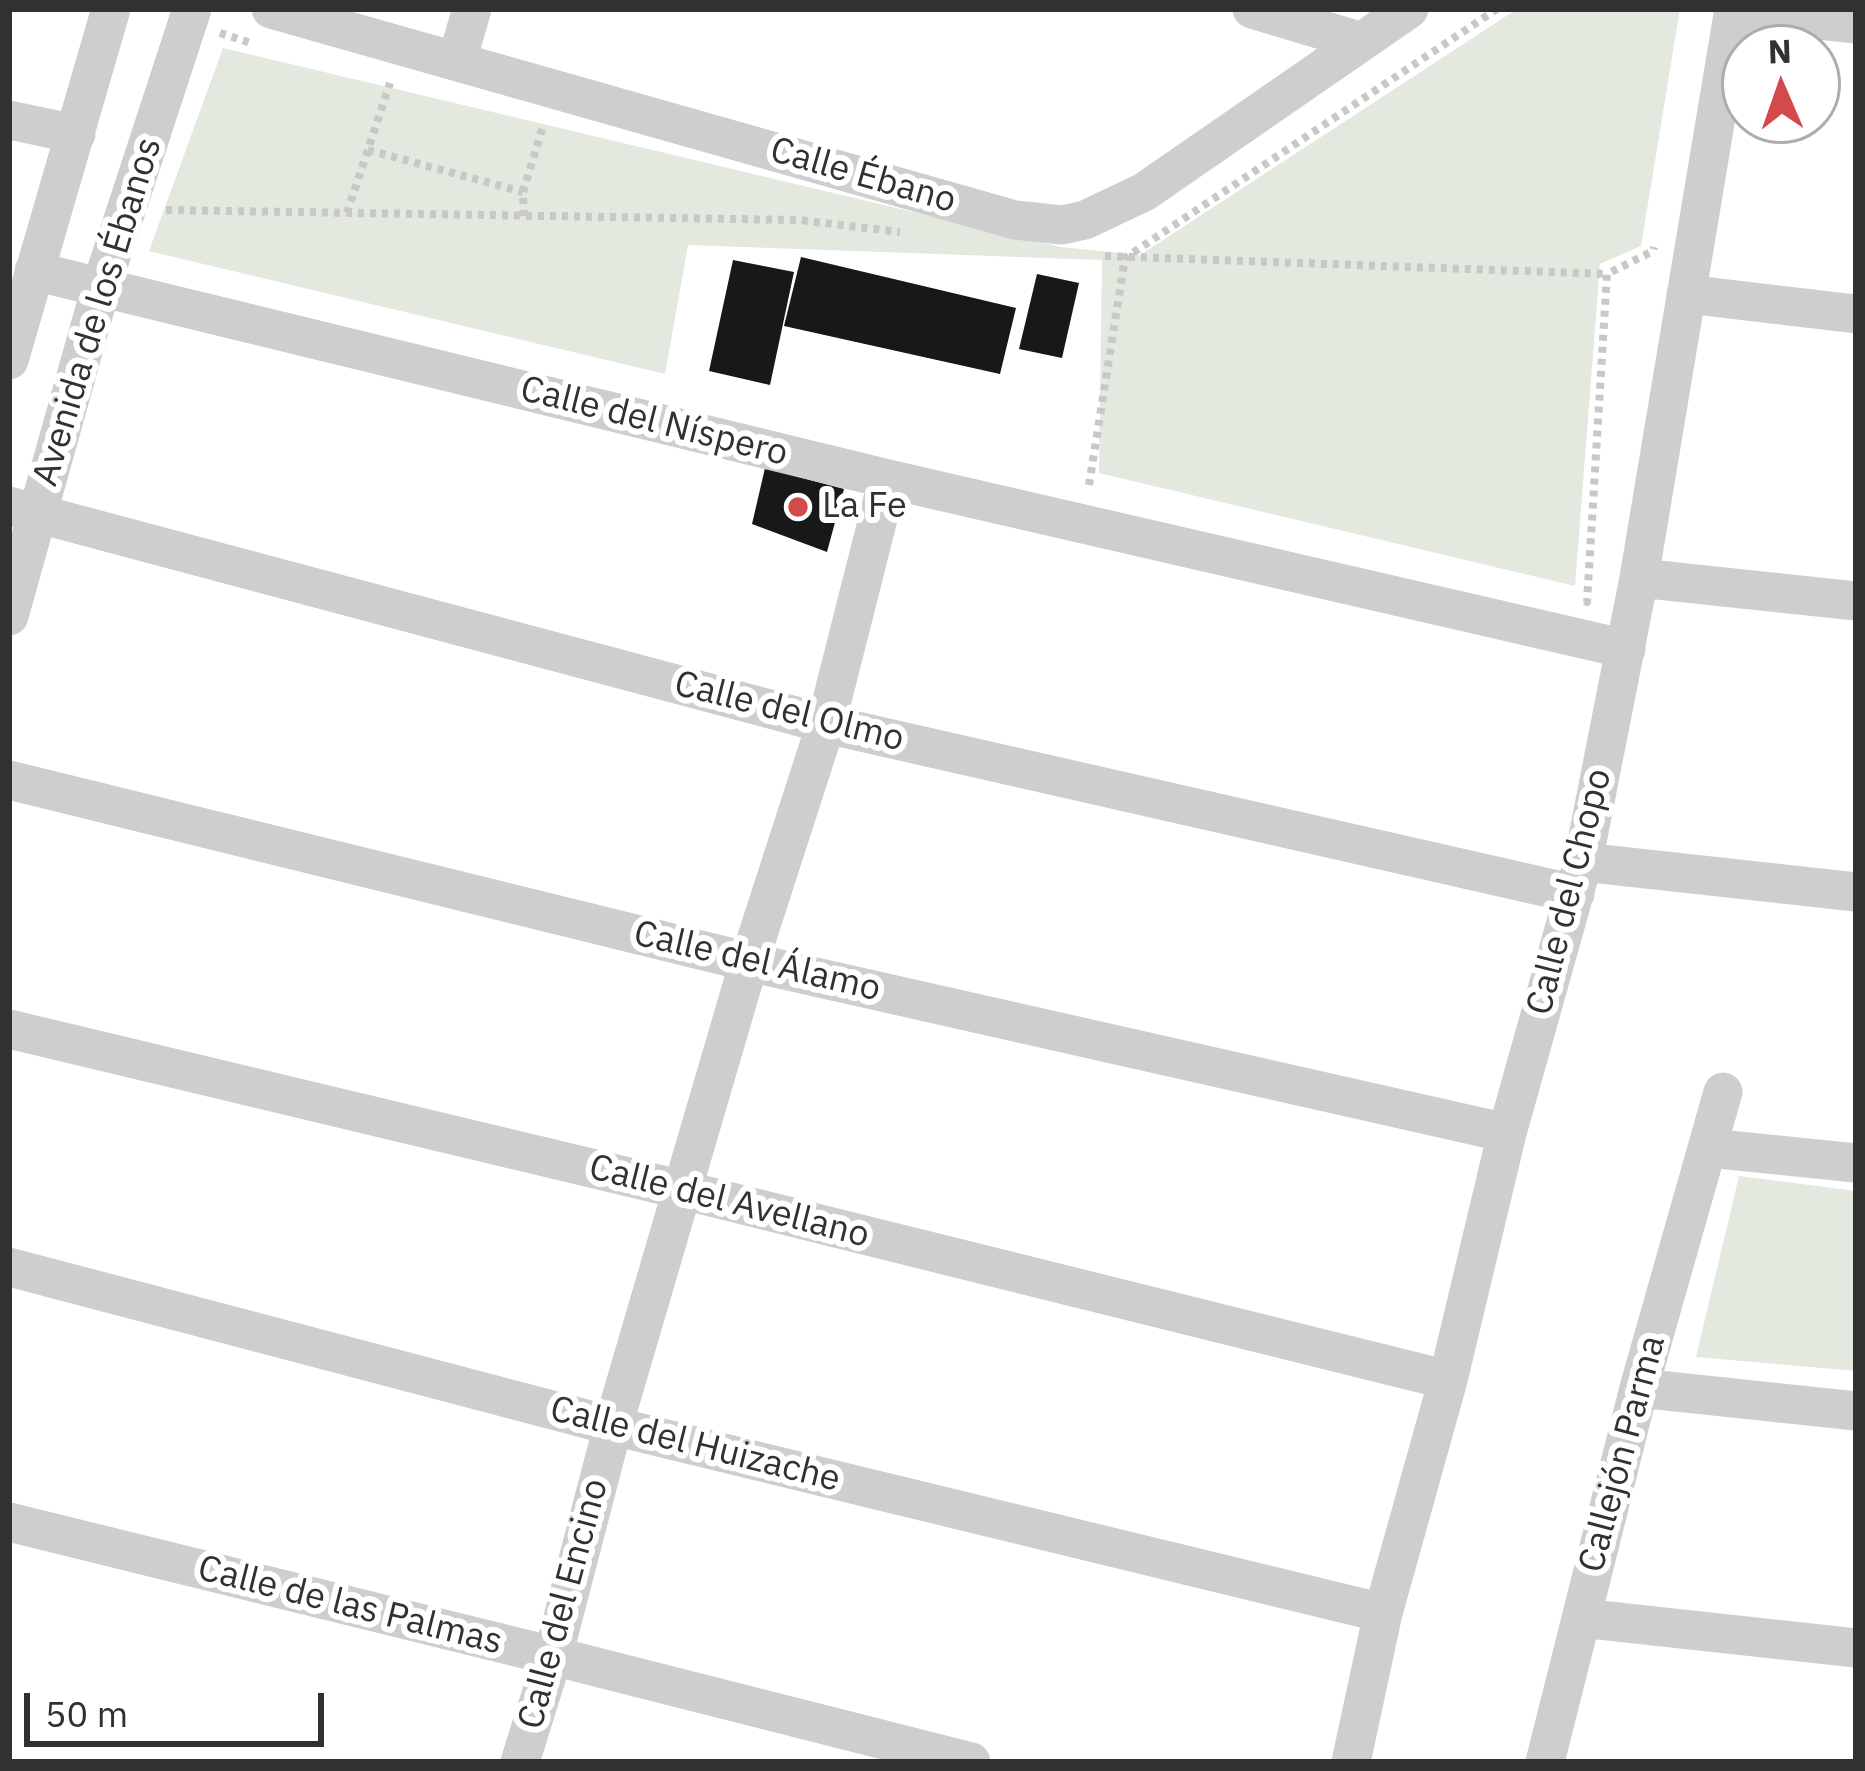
<!DOCTYPE html>
<meta charset="utf-8">
<style>
body{margin:0}
#map{position:relative;width:1865px;height:1771px;overflow:hidden;background:#fff;font-family:"IBM Plex Sans",sans-serif}
canvas{display:block}
.frame{position:absolute;inset:0;border:12px solid #313131;pointer-events:none}
.north{position:absolute;left:1721px;top:24px;width:120px;height:120px;box-sizing:border-box;background:#fff;border:3px solid #adadad;border-radius:50%;rotate:358deg;font-size:33px;font-weight:700;line-height:48px;text-align:center;color:#313131}
.north::after{content:'';display:block;margin:auto;width:42px;height:54px;background:#d24b4a;clip-path:polygon(50% 0,100% 100%,50% 72%,0 100%)}
.scale{position:absolute;left:24px;top:1693px;width:300px;height:54px;box-sizing:border-box;border:6px solid #313131;border-top:0;padding-left:15px;font-size:36px;line-height:42px;white-space:nowrap;color:#313131;-webkit-text-stroke:9px #fff;paint-order:stroke}
</style>
<div id="map">
<canvas width="1865" height="1771"></canvas>
<div class="frame"></div>
<div class="north">N</div>
<div class="scale">50 m</div>
</div>
<script>
const ctx = document.querySelector('canvas').getContext('2d');
ctx.lineJoin = 'round';
function fill(path, color) {
  ctx.fillStyle = color;
  ctx.fill(path, 'evenodd');
}
function strokePath(path, color, width, dash) {
  ctx.strokeStyle = color;
  ctx.lineWidth = width;
  ctx.lineCap = dash ? 'butt' : 'round';
  ctx.setLineDash(dash || []);
  ctx.stroke(path);
}
function write(font, color, halo, rows, align = 'center') {
  ctx.font = font + ' "IBM Plex Sans",sans-serif';
  ctx.lineWidth = 12;
  ctx.setLineDash([]);
  ctx.textBaseline = 'middle';
  ctx.strokeStyle = halo;
  ctx.fillStyle = color;
  for (const [text, x, y, turn = 0] of rows) {
    ctx.save();
    ctx.translate(x, y);
    ctx.rotate((+turn || 0) * Math.PI / 180);
    ctx.textAlign = isNaN(turn) ? turn : align;
    if (halo) ctx.strokeText(text, 0, 0);
    ctx.fillText(text, 0, 0);
    ctx.restore();
  }
}
fill(new Path2D(`
 M1517,9H1680L1641,246L1600,264L1575,586L1099,473L1102,260L688,245L665,374L149,251L223,48L1061,247L1140,255Z
 M1739,1176L1856,1191V1371L1696,1357Z`), '#e3e9df');
fill(new Path2D(`
 M801,257L1016,308L1000,374L784,326Z
 M733,260L794,272L770,385L709,371Z
 M1037,274L1079,283L1062,358L1019,349Z
 M765,468L844,489L827,552L752,524Z`), '#181818');
strokePath(new Path2D(`
 M220,33L251,43
 M368,150L523,192
 M166,210L799,220L900,232
 M347,213L390,83
 M524,216L523,192L543,126
 M1105,256L1607,274
 M1089,485L1125,258L1497,9
 M1585,601L1587,602L1607,274L1653,251L1654,247`), '#c8c8c8', 8, [6, 6]);
strokePath(new Path2D(`
 M271,9L1015,220L1062,225L1085,220L1144,192L1409,9
 M1252,9L1359,41
 M1734,11L1856,24
 M457,60L472,9
 M9,120L76,134
 M34,271L888,479L1626,649
 M1686,294L1856,314
 M9,360L111,9
 M9,506L826,724L1575,894
 M1639,578L1856,601
 M9,616L101,287L192,9
 M9,780L749,962L1507,1133
 M1583,862L1856,892
 M9,1029L683,1190L1448,1380
 M1709,1148L1856,1163
 M9,1267L613,1426L1383,1613
 M1639,1388L1856,1411
 M9,1522L553,1656L971,1762
 M1581,1618L1856,1648
 M520,1762L553,1656L613,1426L749,962L826,724L888,479
 M1351,1762L1383,1613L1448,1380L1507,1133L1583,862L1639,578L1734,9
 M1545,1762L1639,1388L1723,1092`), '#cecece', 39);
for (const [x, y, r, color] of [
 [798,507,12,"#d24b4a"]
]) {
  const dot = new Path2D();
  dot.arc(x, y, r, 0, 2 * Math.PI);
  ctx.fillStyle = color;
  ctx.fill(dot);
  strokePath(dot, '#fff', 4.5);
}
write('36px', '#313131', '#fff', [
 ["Calle Ébano",863,176,16],
 ["Avenida de los Ébanos",98,312,-73],
 ["Calle del Níspero",654,422,14],
 ["Calle del Olmo",789,712,14],
 ["Calle del Chopo",1570,892,-76],
 ["Calle del Álamo",757,962,13],
 ["Calle del Avellano",729,1202,14],
 ["Calle del Huizache",695,1445,14],
 ["Callejón Parma",1623,1454,-75],
 ["Calle del Encino",564,1604,-75],
 ["Calle de las Palmas",350,1606,14]
]);
write('36px', '#313131', '#fff', [
 ["La Fe",822,507]
], 'left');
</script>
